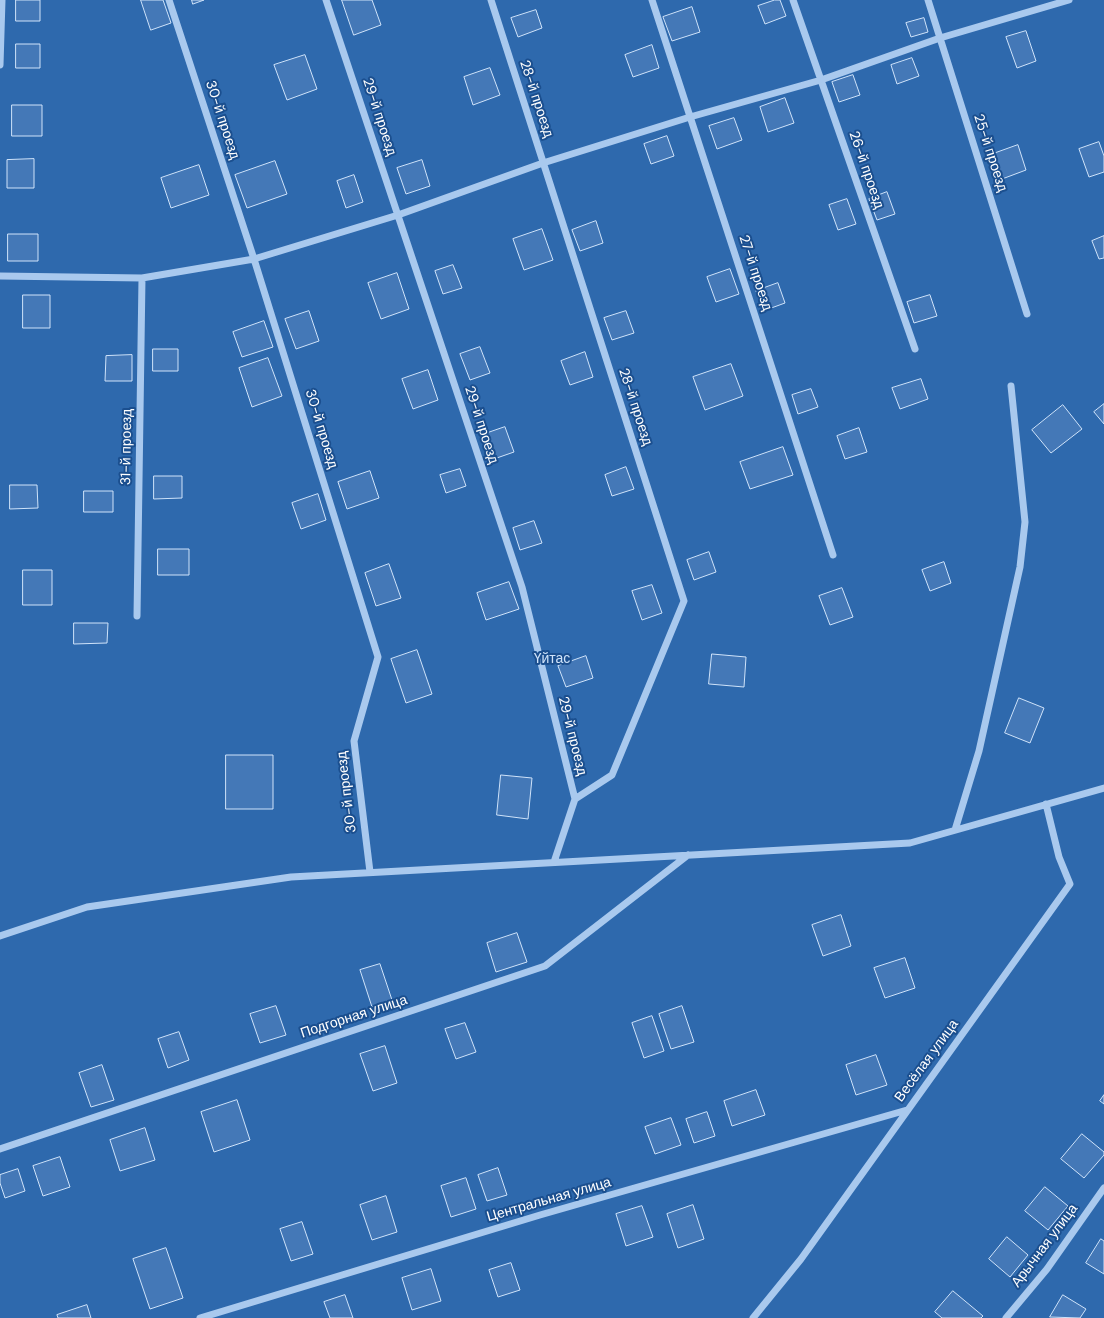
<!DOCTYPE html>
<meta charset="utf-8">
<style>
body{margin:0}
canvas{display:block;background:#1b4f8f}
</style>
<canvas width="1104" height="1318"></canvas>
<script>
const ctx = document.querySelector('canvas').getContext('2d');
ctx.lineJoin = 'round';
function fill(path, color) {
  ctx.fillStyle = color;
  ctx.fill(path, 'evenodd');
}
function strokePath(path, color, width, dash) {
  ctx.strokeStyle = color;
  ctx.lineWidth = width;
  ctx.lineCap = dash ? 'butt' : 'round';
  ctx.setLineDash(dash || []);
  ctx.stroke(path);
}
function write(font, color, halo, rows, align = 'center') {
  ctx.font = font + ' "DM Sans",sans-serif';
  ctx.lineWidth = 4;
  ctx.setLineDash([]);
  ctx.textBaseline = 'middle';
  ctx.strokeStyle = halo;
  ctx.fillStyle = color;
  for (const [text, x, y, turn = 0] of rows) {
    ctx.save();
    ctx.translate(x, y);
    ctx.rotate((+turn || 0) * Math.PI / 180);
    ctx.textAlign = isNaN(turn) ? turn : align;
    if (halo) ctx.strokeText(text, 0, 0);
    ctx.fillText(text, 0, 0);
    ctx.restore();
  }
}
fill(new Path2D(`
 M0,0H1104V1318H0Z`), '#2e69ad');
const building = new Path2D(`
 M16,0H40V21H16Z
 M141,0H163L171,23L151,30Z
 M192,0H204L193,4Z
 M342,0H372L381,25L354,35Z
 M775,0H780L786,16L765,24L758,6Z
 M692,7L700,32L672,41L663,17Z
 M536,10L542,28L518,37L511,18Z
 M924,18L928,32L911,37L906,23Z
 M1026,31L1036,61L1017,68L1006,37Z
 M16,44H40V68H16Z
 M652,45L659,68L633,77L625,55Z
 M305,55L317,89L287,100L274,65Z
 M912,58L919,76L897,84L891,65Z
 M490,68L500,95L473,105L464,77Z
 M853,75L860,95L839,102L832,82Z
 M785,98L794,123L768,132L760,107Z
 M12,105H42V136H12Z
 M734,118L742,140L717,149L709,126Z
 M667,136L674,156L651,164L644,144Z
 M1099,142L1104,156V172L1089,177L1079,149Z
 M1018,145L1026,170L1002,179L993,154Z
 M34,159V188H7V160Z
 M422,160L430,186L406,194L397,168Z
 M275,161L287,194L247,208L235,175Z
 M199,165L209,195L171,208L161,178Z
 M354,175L363,202L346,208L337,181Z
 M887,192L895,214L877,220L869,199Z
 M847,199L856,224L838,230L829,205Z
 M596,221L603,243L580,251L572,230Z
 M542,229L553,260L524,270L513,239Z
 M8,234H38V261H8Z
 M1104,236V258L1099,259L1092,241Z
 M453,265L462,288L443,294L435,271Z
 M730,269L739,294L716,302L707,277Z
 M397,273L409,309L381,319L368,283Z
 M778,283L785,303L763,311L756,291Z
 M23,295H50V328H23Z
 M930,295L937,316L914,323L907,302Z
 M309,311L319,341L296,349L285,319Z
 M626,311L634,333L612,340L604,318Z
 M264,321L273,347L242,357L233,332Z
 M480,347L490,373L470,380L460,354Z
 M153,349H178V371H153Z
 M585,352L593,377L570,385L561,361Z
 M132,355V381H105L106,356Z
 M268,358L282,396L252,407L239,368Z
 M731,364L743,396L705,410L693,377Z
 M428,370L438,400L413,409L402,379Z
 M921,379L928,399L900,409L892,388Z
 M811,389L818,407L798,414L792,395Z
 M1104,404V424L1094,412Z
 M1063,405L1082,429L1051,453L1032,430Z
 M505,427L514,452L491,460L482,435Z
 M859,428L867,452L845,459L837,436Z
 M783,447L793,475L750,489L740,462Z
 M626,467L634,489L612,496L605,475Z
 M460,469L466,486L446,493L440,475Z
 M370,471L379,498L347,509L338,482Z
 M154,476H182V498L154,499Z
 M10,485H37L38,508L10,509Z
 M84,491H113V512H84Z
 M318,494L326,520L301,529L292,503Z
 M534,521L542,543L520,550L513,528Z
 M158,549H189V575H158Z
 M709,552L716,572L694,580L687,560Z
 M944,562L951,583L930,591L922,570Z
 M389,564L401,598L376,606L365,573Z
 M23,570H52V605H23Z
 M509,582L519,609L486,620L477,593Z
 M652,585L662,613L642,620L632,591Z
 M842,588L853,617L830,625L819,596Z
 M74,623H108L107,643L74,644Z
 M417,650L432,694L406,703L391,659Z
 M712,654L746,657L744,687L709,684Z
 M586,656L593,678L566,687L558,666Z
 M1019,698L1044,708L1030,743L1005,733Z
 M226,755H273V809H226Z
 M501,775L532,778L528,819L497,815Z
 M841,915L851,946L823,956L812,925Z
 M517,933L527,962L496,972L487,943Z
 M905,958L915,988L885,998L874,968Z
 M380,964L392,1000L372,1007L360,970Z
 M276,1006L286,1035L260,1043L250,1014Z
 M682,1006L694,1042L671,1049L659,1014Z
 M652,1016L664,1051L644,1058L632,1023Z
 M465,1023L476,1052L456,1059L445,1029Z
 M179,1032L189,1060L168,1068L158,1039Z
 M385,1046L397,1083L373,1091L360,1054Z
 M876,1055L887,1085L856,1095L846,1065Z
 M102,1065L114,1100L91,1107L79,1073Z
 M756,1090L765,1115L732,1126L724,1101Z
 M1104,1095V1104L1100,1101Z
 M237,1100L250,1140L214,1152L201,1112Z
 M707,1112L715,1136L694,1143L686,1119Z
 M671,1118L681,1145L655,1154L645,1127Z
 M145,1128L155,1160L120,1171L110,1140Z
 M1082,1134L1104,1152V1155L1084,1178L1061,1159Z
 M60,1157L70,1187L43,1196L33,1166Z
 M498,1168L507,1195L487,1201L478,1175Z
 M18,1169L25,1191L5,1198L0,1183V1175Z
 M466,1178L476,1209L451,1217L441,1186Z
 M1045,1187L1068,1206L1048,1230L1025,1211Z
 M386,1196L397,1232L372,1240L360,1205Z
 M693,1205L704,1239L678,1248L667,1214Z
 M642,1206L653,1237L626,1246L616,1214Z
 M302,1222L313,1254L291,1261L280,1229Z
 M1007,1237L1028,1255L1010,1277L989,1259Z
 M1101,1239L1104,1241V1274L1086,1263Z
 M166,1248L183,1298L150,1309L133,1259Z
 M511,1263L520,1290L498,1297L489,1270Z
 M431,1269L441,1301L412,1310L402,1278Z
 M953,1291L983,1316L981,1318H942L935,1312Z
 M345,1295L353,1318H330L324,1302Z
 M1063,1295L1086,1309L1080,1318L1050,1317Z
 M87,1305L91,1318H58L57,1315Z`);
fill(building, '#4478b7');
strokePath(building, '#cfe3fa', 1);
strokePath(new Path2D(`
 M169,0L254,259L378,657L354,741L370,872
 M326,0L522,587L575,799L554,862
 M491,0L684,601L612,775L575,799
 M652,0L833,555
 M793,0L915,349
 M928,0L1027,314
 M0,65L2,0
 M0,276L142,278L254,259L398,215L543,163L690,117L821,80L940,38L1069,0
 M137,616L142,278
 M955,830L979,751L1020,567L1025,522L1011,386
 M0,936L87,907L291,877L910,843L1104,788
 M0,1149L545,966L688,855
 M200,1318L540,1215L907,1110
 M753,1318L801,1259L1070,884L1059,857L1046,804
 M1006,1318L1047,1269L1104,1188`), '#a9c9ee', 7);
write('14px', '#fff', '#1b4f8f', [
 ["28-й проезд",536,99,72],
 ["29-й проезд",379,117,72],
 ["30-й проезд",222,120,72],
 ["25-й проезд",990,153,72],
 ["26-й проезд",866,170,71],
 ["27-й проезд",755,273,72],
 ["28-й проезд",635,407,72],
 ["29-й проезд",481,425,72],
 ["30-й проезд",321,429,73],
 ["31-й проезд",127,447,-89],
 ["29-й проезд",572,736,76],
 ["30-й проезд",347,792,-97],
 ["Подгорная улица",354,1017,-18],
 ["Весёлая улица",927,1061,-54],
 ["Центральная улица",549,1200,-16],
 ["Арычная улица",1045,1246,-53]
]);
write('14px', '#cfe3fa', '#1b4f8f', [
 ["Үйтас",552,659]
]);
</script>
